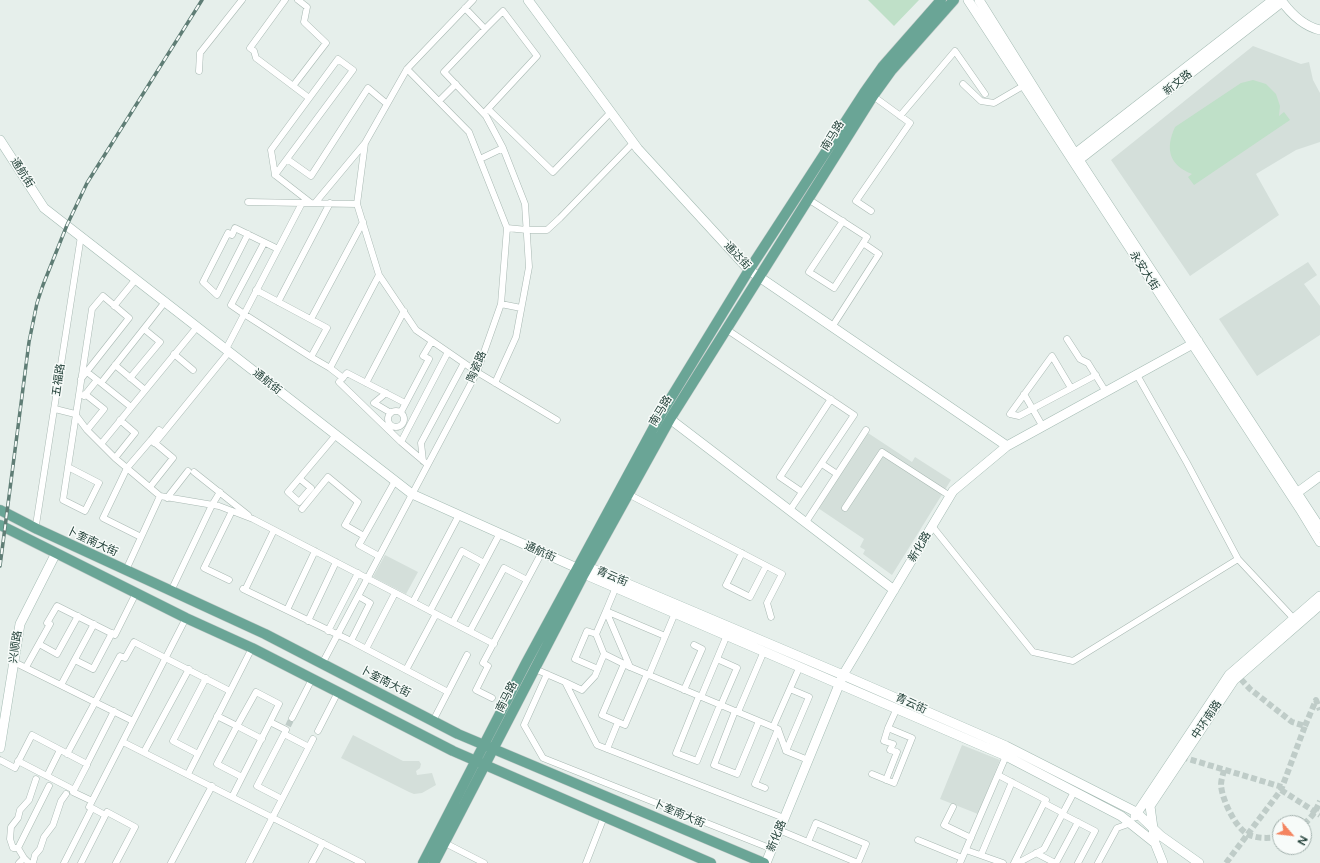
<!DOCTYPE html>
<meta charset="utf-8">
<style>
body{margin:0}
#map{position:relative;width:1320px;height:863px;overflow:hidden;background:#e6efeb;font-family:"Varela Round",sans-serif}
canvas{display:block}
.north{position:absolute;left:1272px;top:815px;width:40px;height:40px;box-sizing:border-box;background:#f7fbf9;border:1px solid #a3b1ad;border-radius:50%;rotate:118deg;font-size:11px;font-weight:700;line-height:16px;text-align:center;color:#24423a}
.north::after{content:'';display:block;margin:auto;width:14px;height:18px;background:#f4845f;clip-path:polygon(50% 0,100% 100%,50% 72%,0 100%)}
</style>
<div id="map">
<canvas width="1320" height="863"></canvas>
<div class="north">N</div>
</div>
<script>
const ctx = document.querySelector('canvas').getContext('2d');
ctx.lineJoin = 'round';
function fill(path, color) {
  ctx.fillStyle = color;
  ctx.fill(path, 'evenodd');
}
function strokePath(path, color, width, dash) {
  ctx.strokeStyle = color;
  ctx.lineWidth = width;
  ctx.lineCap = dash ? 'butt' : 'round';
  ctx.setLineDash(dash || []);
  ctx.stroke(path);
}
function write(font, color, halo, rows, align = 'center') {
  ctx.font = font + ' "Varela Round","Noto Sans SC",sans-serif';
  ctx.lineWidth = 3;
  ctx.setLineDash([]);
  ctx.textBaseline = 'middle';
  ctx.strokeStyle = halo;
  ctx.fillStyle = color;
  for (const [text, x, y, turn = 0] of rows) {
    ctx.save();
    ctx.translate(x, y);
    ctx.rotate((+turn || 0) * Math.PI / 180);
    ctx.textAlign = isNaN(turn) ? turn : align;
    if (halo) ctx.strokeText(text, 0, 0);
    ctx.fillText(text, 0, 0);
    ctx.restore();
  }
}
fill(new Path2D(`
 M1253,46L1301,64L1309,62L1313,80L1320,93V142L1296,150L1256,174L1279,215L1190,276L1111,160Z
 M1308,262L1317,275L1304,284L1320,306V335L1257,376L1219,319Z
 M868,433L912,462L915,457L951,480L892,575L863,554L865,550L860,547L864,539L818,508Z
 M385,555L418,572L406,594L373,577Z
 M353,735L403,761H419L421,764L420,768L416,771L417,775L432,773L436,785L422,793L414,794L409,792L341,758Z
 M962,745L1000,760L978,814L940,799Z`), '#d4dfda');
fill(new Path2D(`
 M868,0H919L894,26Z
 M1253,80L1266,84L1276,94L1280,106L1279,116L1284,112L1290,120L1194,185L1188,177L1192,174C1169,165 1165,149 1175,127L1241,83Z`), '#bfe0c8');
strokePath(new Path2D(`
 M288,726L292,718
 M1305,726L1316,700L1320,710
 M1182,757L1282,787
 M1224,770C1223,775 1221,780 1221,785C1222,800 1236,829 1249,835C1260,839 1269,838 1280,837
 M1281,790L1320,815
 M1304,824C1312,817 1316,811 1320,801
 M1226,863L1281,790L1305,726L1292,722L1250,689L1238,676`), '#bfccc8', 6, [6, 3]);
const street = new Path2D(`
 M285,0L250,48L254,51L256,58L309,98
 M473,0L407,69L365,143L357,204L379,275L416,330L477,372L557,420
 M465,8L485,29L444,72L486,116L503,148L525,204L529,267L516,337L495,383
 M485,29L503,11L537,56L486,111
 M199,71L200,53L242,0
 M963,84L981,101L994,103L1023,86
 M293,86L326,43L304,22L307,7L298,0
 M439,101L456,84
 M488,109L553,172L611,112
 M900,116L955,51L985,94
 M287,159L311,176L368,88L387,104
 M480,159L503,148
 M275,175L353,70L338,59L271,150L275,175L311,203
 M808,199L867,237L834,288L809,272L843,221
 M248,202L357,204
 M315,203L365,143
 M871,211L856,201L910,123L873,96
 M507,228L527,230H547L560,218L633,143
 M248,234L217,295L203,282L228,233L232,235L235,228L278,249
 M264,243L231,305L244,314L311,357
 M256,290L327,328L311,357L330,368L343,378
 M278,302L330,203
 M501,304L521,308
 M114,306L136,279
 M311,319L363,222
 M832,327L879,254L863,243
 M726,329L854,415L790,510
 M1067,339L1080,359L1088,363L1106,392
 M226,349L302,203
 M174,354L193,370
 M115,365L145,390
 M330,368L379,275
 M87,372L101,383L165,302
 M1137,375L1187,463L1238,559L1296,621
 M130,378L160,342L144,329
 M101,383L131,407
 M366,383L404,311
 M1071,388L1052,356L1010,414L1019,416L1096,375
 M386,393L374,403L391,413
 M85,394L104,409L87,430
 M1024,394L1043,427
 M84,396L97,380
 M405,403L347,373L339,382L401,442L427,464
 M55,409L75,414L87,430L115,458L160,496L219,506L253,519L494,644
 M388 419a8 8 0 1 1 16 0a8 8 0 1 1-16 0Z
 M401,412L429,359L423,356L432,341
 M401,442L448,352
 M154,443L151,440L159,430L163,433
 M101,444L197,327
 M115,458L135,433L120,420
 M423,461L421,443L464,363
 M822,464L837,474
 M68,467L99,483L85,511L63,500L92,309L103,296L129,318L81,379
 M194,472L248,515
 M300,479L311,488L299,502L288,492L336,435
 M150,487L173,458L155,443L229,352
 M802,492L780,477L831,399
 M628,494L782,574L767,603L771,617
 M167,498L188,471
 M845,508L882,452L950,496
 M302,509L328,477L358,502L345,525L364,536
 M806,522L866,430
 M36,525L81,236
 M932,526L1033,652L1073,661L1238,559
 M141,537L103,518L127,468L151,440
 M742,553L726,585L750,597L766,566
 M379,556L359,545L395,481
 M126,570L160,496
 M229,580L204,568L232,511
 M616,587L606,611L665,636
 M243,589L351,641L370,603L358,596
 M245,590L274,530
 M171,591L212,505L220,492
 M413,602L459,515
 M287,610L315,551
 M430,611L462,551L484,563
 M308,621L336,562
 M453,622L500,533
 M328,631L358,573
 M470,631L504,568L527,580
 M596,634L606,611L630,667
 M351,641L448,692
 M39,644L57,654L78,616
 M366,649L395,593
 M717,659L737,668L721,705
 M75,660L93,669L112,633
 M14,662L133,721
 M322,664L477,372L501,304L507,228L469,132L407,69
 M624,664L602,715L625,725L647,674
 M26,667L50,624L47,623L57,606L115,635L136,593
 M535,669L565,682L597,745L784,818
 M598,669L575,659L587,631L596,634L604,654
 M406,670L436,614
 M547,674L524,725L543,758L772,849
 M649,675L675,613
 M565,682L582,690L595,676L604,654L630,667L778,729L786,751L808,760
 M61,685L94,624
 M684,690L702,649L694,645
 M699,696L676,753L697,761L720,705
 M701,697L727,635
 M492,698L476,690L488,666L483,663L542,552
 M735,711L714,765L737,774L759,721
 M738,712L764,651
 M217,716L237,726L256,692L279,704L270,722
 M292,718L312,679
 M433,721L467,655
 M773,727L800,666
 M318,731L338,692
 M123,742L362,863
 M607,749L618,722
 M786,751L809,697L790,689
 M144,752L189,669
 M67,754L120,656L125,658L134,642L230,691
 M198,754L173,741L206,678
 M0,760L15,768L32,735L87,764L114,711
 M18,761L74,790
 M87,765L73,792L92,801
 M188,774L252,648
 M872,774L894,783L912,738L888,728L897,708
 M998,775L1046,800L1044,803L1063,813
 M47,776L60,750
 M242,777L217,764L237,726L262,739
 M886,780L897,752L890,750L893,744L884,741L888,728
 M765,788L755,784L778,729
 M232,797L270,722L286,730L284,734
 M282,799L257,786L284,734L309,747
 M953,807L944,825L971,838
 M92,808L105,815
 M1062,814L1095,831L1078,863
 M779,830C805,841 832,852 858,863L866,844L816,823L808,842
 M918,840L962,858
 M445,843L484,863
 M18,848H13L10,839L11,827L18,818L20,810L29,800L36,779
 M966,850L1003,863
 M1036,853L1055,863
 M981,855L1012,782
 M24,858L18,848L49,786
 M19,863L24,858L29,863
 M33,863L35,855L40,849L44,837L53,825L61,801L66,794
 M64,863L92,808L89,807L90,805L186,618
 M81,863L107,812L135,827L116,863
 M171,863L212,786
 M249,863L313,739
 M312,863L323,843
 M586,863L604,817
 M960,863L1006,756
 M1014,863L1044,803
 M1018,863L1044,849L1074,792
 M1056,863L1078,822
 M1098,863L1117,828L1131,823`);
const secondary = new Path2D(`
 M528,0L638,149L749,270L1007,446
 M968,0L1300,509L1320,542
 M979,0L1079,160L1320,528
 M1281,0C1291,14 1303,26 1320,30
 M0,140L44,208L412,494L577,568L584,574L1006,756L1121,816L1155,843
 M1072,156L1273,0
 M1075,163L1282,2
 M670,419L894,590
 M1294,495L1320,476
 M582,567H588L843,675L1006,746L1136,812L1161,836L1199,863
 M0,748L20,624L56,553
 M1135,816L1229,675L1320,596
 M766,863L843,675L953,491L1007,446L1198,341
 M1163,863L1155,843L1150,806L1234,680L1320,605`);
const primary = new Path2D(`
 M0,510L37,529L265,634L458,734L764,863
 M0,525L186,618L252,648L453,751L711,863
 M423,863L526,663L661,414L749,270L864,93L883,66L941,0
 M434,863L584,574L670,419L873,96L891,71L954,0`);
strokePath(street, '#a8b8b2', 7);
strokePath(secondary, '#a4bbb3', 10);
strokePath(primary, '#c2cac8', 11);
strokePath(street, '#fff', 6);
strokePath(secondary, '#fff', 9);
strokePath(primary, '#6aa596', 10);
const rail = new Path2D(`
 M0,566L29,342L37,303L43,285L67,225L87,183L202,0`);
strokePath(rail, '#5f7d75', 3.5);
strokePath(rail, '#f7fbf9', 2, [6]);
write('11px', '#24423a', '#f7fbf9', [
 ["新文路",1178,83,-38],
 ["南马路",833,136,-58],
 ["通航街",22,173,57],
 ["通达街",737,256,47],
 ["永安大街",1144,271,57],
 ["陶瓷路",477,367,-67],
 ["五福路",59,380,-82],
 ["通航街",267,382,38],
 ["南马路",661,411,-59],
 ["卜奎南大街",92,542,25],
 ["新化路",920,547,-59],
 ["通航街",540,552,24],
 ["青云街",612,577,23],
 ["兴顺路",16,647,-82],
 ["卜奎南大街",385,682,27],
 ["南马路",507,697,-63],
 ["青云街",911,704,24],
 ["中环南路",1207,720,-56],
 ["卜奎南大街",679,814,23],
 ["新化路",777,836,-68]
]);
</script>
